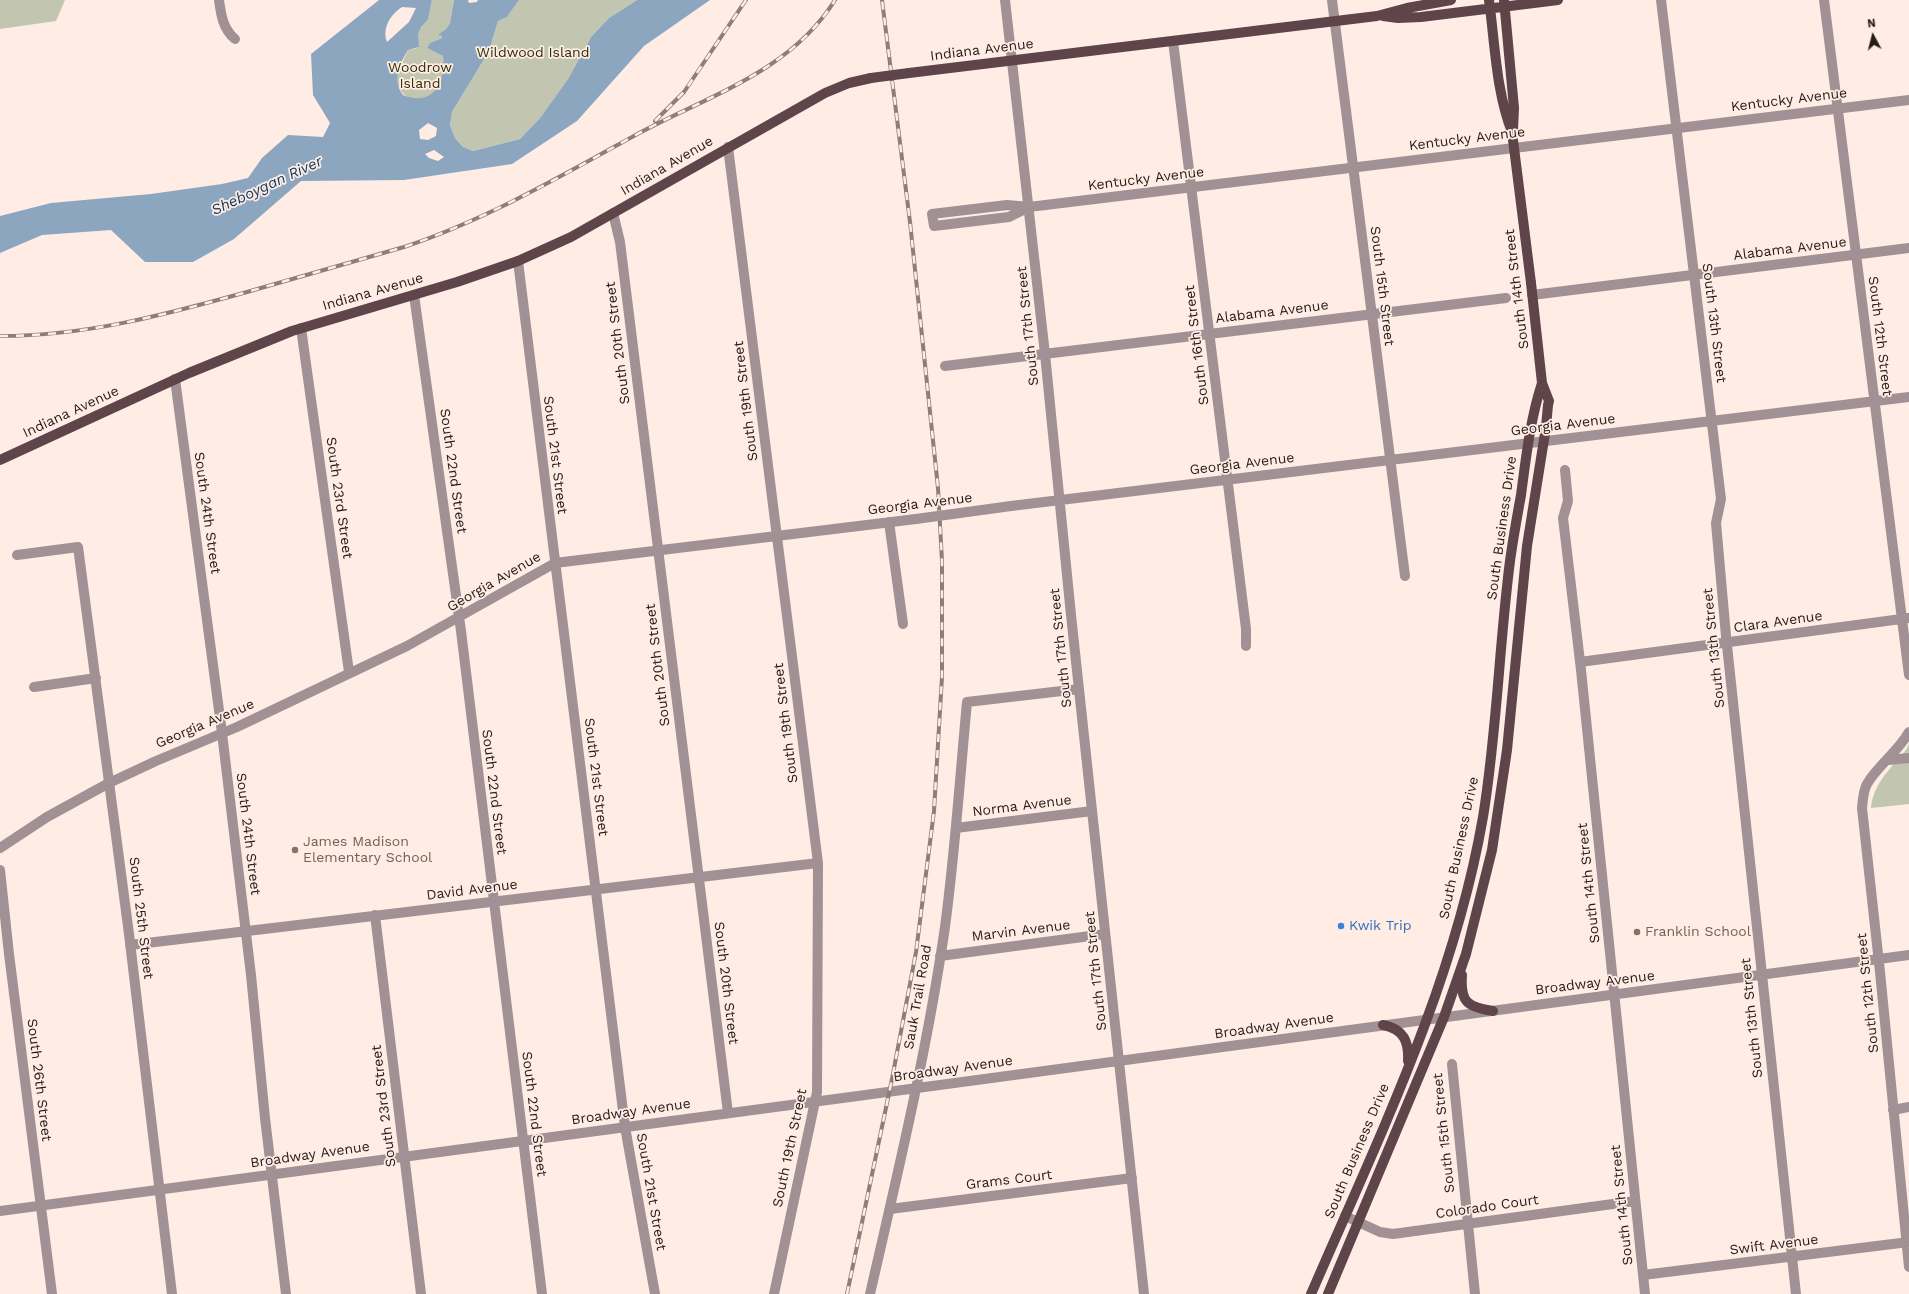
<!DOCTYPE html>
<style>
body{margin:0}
#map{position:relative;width:1909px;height:1294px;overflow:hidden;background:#feece5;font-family:"Work Sans",sans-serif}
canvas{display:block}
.north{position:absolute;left:1853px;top:16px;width:40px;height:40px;-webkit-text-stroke:3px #feece5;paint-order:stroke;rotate:353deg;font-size:11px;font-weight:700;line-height:16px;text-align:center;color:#261b17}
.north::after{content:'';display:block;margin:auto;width:14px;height:18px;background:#261b17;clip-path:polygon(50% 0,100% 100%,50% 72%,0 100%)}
</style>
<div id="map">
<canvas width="1909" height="1294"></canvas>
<div class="north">N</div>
</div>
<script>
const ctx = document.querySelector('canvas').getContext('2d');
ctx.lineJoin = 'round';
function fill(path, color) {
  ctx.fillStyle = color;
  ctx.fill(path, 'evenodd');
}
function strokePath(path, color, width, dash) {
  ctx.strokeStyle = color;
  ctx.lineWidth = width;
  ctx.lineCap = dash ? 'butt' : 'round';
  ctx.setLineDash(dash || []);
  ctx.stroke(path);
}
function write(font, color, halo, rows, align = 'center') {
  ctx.font = font + ' "Work Sans",sans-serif';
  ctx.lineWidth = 3.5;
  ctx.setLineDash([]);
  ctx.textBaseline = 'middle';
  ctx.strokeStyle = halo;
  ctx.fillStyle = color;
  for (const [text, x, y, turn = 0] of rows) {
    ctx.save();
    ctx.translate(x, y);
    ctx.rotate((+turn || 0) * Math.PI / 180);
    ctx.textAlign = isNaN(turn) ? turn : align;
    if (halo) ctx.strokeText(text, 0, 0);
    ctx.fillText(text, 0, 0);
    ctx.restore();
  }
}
fill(new Path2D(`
 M0,0H65L56,21L0,29Z
 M432,0H454L450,23L446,29L439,35L442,36V38L430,43L427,48L443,56C444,65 444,76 440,84C431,105 398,105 396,77L408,50L418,48V35L421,27L428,20Z
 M519,0H637L609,18L591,37L568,79L540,118L520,139L473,151L463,147L455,138L450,125L452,112L489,51L498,21L507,17Z
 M1909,744V804L1871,808C1873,784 1891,768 1906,750Z`), '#c2c5b0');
fill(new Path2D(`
 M379,0H432L428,20L421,27L418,35L419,47L408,50C399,65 392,80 403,95C433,107 446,83 443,56L427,48L430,43L442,38V36L438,35L446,29L450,23L454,0H468L469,3L477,2L478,0H519L507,17L498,21L489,51L452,112L450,125L455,138L463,147L473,151L520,139L540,118L568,79L591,37L609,18L637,0H710L644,46L577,121L512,164L404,180L301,181L234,239L193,262H145L111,230L42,235L0,253V216L51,203L151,194L222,184L248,178L262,158L288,135L323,137L330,123L313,95L311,54ZM402,7L416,8L409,22L387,42C382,28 390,15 402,7ZM428,123L437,128L436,136L428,140L420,139L419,130ZM434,150L444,157L438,161L429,158L425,154Z`), '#8da6bf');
strokePath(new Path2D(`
 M219,0C221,15 223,29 235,39
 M1005,0L1045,354L1071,615L1144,1294
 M1332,0L1405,576
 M1661,0L1721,499L1716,523L1726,636L1796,1294
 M1824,0L1909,675
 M1173,41L1246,629V646
 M728,147L818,863L817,1092L774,1294
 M1029,207L1009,217L934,226L932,214L1007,205L1029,207L1909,100
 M613,213L620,242L728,1113
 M518,261L625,1127L655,1294
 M414,295L461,631L542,1294
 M1532,295L1909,248
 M301,328L349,672
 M945,366L1506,298
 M175,379L222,733L251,975L265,1118L286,1294
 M1565,470L1568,501L1563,518L1581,670L1645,1294
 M1011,506L1909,397
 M889,522L903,624
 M17,555L78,547L129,934L172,1294
 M1580,662L1909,618
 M34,687L96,678
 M1909,732C1898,752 1877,766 1867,784C1863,791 1863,800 1862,808L1880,972L1909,1267
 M1888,760L1909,758
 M956,828L1092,811
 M0,848L47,817L109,783L156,761L237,727L407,646L555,563L916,519
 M0,870L9,954L52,1294
 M375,915L421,1294
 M130,945L818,863
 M940,956L1105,934
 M1452,1064L1475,1294
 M1893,1110L1909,1107
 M890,1209L1132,1178
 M0,1211L1909,955
 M1345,1216L1380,1232L1393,1234L1635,1201
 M1643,1275L1909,1242
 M870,1294C898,1172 927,1051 945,927C955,852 960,777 967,702L1079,689`), '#a19194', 10);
strokePath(new Path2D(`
 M1489,0C1495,44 1496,91 1512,132
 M1504,0L1514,108L1513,130
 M1383,16L1398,18L1421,17L1558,0
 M909,73L1377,16L1407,8L1451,0
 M0,460L189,373L292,331L457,282L518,261L571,237L825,93L849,83L871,78
 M1462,975C1460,1002 1467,1007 1493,1011
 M1383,1025C1404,1029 1409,1042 1408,1061
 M1311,1294C1378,1139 1454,985 1483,817C1497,732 1499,646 1510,561C1513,539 1517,517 1521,495C1526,458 1530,420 1542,383
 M1328,1294L1444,1017L1466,954L1492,850L1507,750L1527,546L1546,427L1548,405L1549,401L1542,383L1531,283`), '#5f444a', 10);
const rail = new Path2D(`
 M655,121L684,92L746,0
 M0,336C86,336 164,315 247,292C299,277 352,262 404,247C485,220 558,178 632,137C704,97 790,73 835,0
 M847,1294L892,1079L916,952L934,811L942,677V561L938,488L910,222L882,0`);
strokePath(rail, '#8c7e78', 4);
strokePath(rail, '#feece5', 2.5, [8]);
strokePath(new Path2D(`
 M916,519L1011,506`), '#a19194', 10);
strokePath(new Path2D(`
 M871,78L909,73
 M1512,132L1531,283`), '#5f444a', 10);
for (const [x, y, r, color] of [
 [295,850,4,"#8d6e63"],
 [1341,926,4,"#3f7fe0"],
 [1637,932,4,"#8d6e63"]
]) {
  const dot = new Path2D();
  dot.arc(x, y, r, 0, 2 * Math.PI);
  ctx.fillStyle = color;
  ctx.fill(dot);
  strokePath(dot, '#feece5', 1.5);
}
write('14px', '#261b17', '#feece5', [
 ["Indiana Avenue",982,50,-7],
 ["Kentucky Avenue",1789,100,-7],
 ["Kentucky Avenue",1467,139,-7],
 ["Indiana Avenue",667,166,-30],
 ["Kentucky Avenue",1146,179,-7],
 ["Alabama Avenue",1790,249,-7],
 ["South 15th Street",1382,286,83],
 ["South 14th Street",1517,289,-97],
 ["Indiana Avenue",373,292,-16],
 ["Alabama Avenue",1272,312,-7],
 ["South 13th Street",1714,323,83],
 ["South 17th Street",1028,326,-96],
 ["South 12th Street",1880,336,83],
 ["South 20th Street",618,343,-97],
 ["South 16th Street",1197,345,-97],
 ["South 19th Street",746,401,-97],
 ["Indiana Avenue",71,412,-25],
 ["Georgia Avenue",1563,425,-7],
 ["South 21st Street",555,455,83],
 ["Georgia Avenue",1242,464,-7],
 ["South 22nd Street",453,471,82],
 ["South 23rd Street",339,498,82],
 ["Georgia Avenue",920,504,-7],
 ["South 24th Street",207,513,82],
 ["South Business Drive",1502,528,-82],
 ["Georgia Avenue",494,582,-30],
 ["Clara Avenue",1778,622,-8],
 ["South 17th Street",1061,648,-96],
 ["South 13th Street",1714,648,-96],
 ["South 20th Street",658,665,-97],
 ["South 19th Street",786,723,-97],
 ["Georgia Avenue",205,724,-23],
 ["South 21st Street",596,777,83],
 ["South 22nd Street",494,792,83],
 ["Norma Avenue",1022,806,-7],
 ["South 24th Street",248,834,83],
 ["South Business Drive",1459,848,-78],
 ["South 14th Street",1589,883,-96],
 ["David Avenue",472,890,-7],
 ["South 25th Street",141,918,83],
 ["Marvin Avenue",1021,931,-7],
 ["South 17th Street",1096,971,-96],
 ["South 20th Street",726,983,83],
 ["Broadway Avenue",1595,983,-7],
 ["South 12th Street",1868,993,-96],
 ["Sauk Trail Road",918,997,-80],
 ["South 13th Street",1752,1018,-96],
 ["Broadway Avenue",1274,1026,-8],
 ["Broadway Avenue",953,1069,-8],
 ["South 26th Street",39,1080,83],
 ["South 23rd Street",384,1106,-97],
 ["Broadway Avenue",631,1112,-8],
 ["South 22nd Street",534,1114,83],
 ["South 15th Street",1444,1133,-96],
 ["South 19th Street",790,1148,-78],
 ["South Business Drive",1357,1151,-67],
 ["Broadway Avenue",310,1155,-8],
 ["Grams Court",1009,1180,-7],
 ["South 21st Street",651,1192,80],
 ["South 14th Street",1622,1205,-96],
 ["Colorado Court",1487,1207,-8],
 ["Swift Avenue",1774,1245,-7]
]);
write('14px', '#2c2f04', '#feece5', [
 ["Wildwood Island",533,53],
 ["Woodrow",420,68],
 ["Island",420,84]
]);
write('14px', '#785e54', '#feece5', [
 ["James Madison",303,842],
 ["Elementary School",303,858],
 ["Franklin School",1645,932]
], 'left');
write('14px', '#366cbe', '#feece5', [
 ["Kwik Trip",1349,926]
], 'left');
write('italic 15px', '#0e3759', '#feece5', [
 ["Sheboygan River",267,186,-25]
]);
</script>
